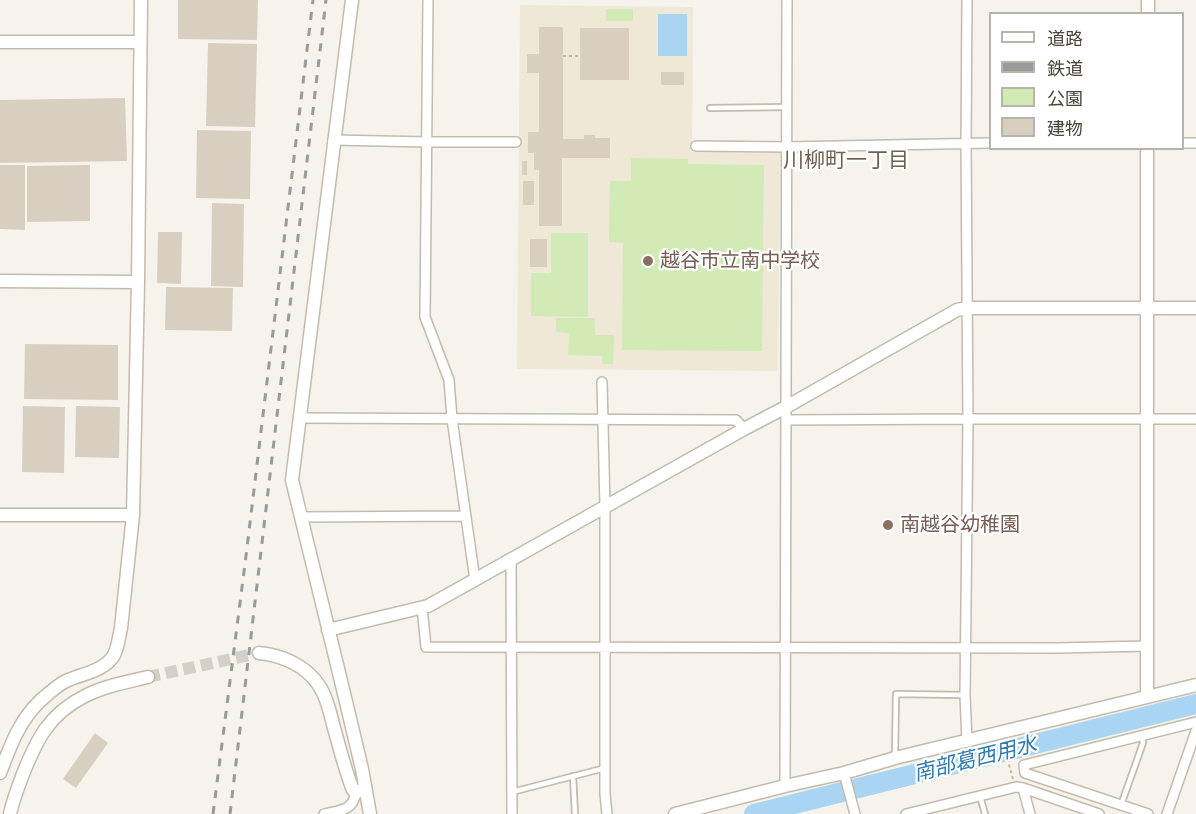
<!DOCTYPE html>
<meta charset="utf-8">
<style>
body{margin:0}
#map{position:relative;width:1196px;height:814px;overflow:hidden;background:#f6f3ec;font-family:"Golos Text","Noto Sans JP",sans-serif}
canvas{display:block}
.legend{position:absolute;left:989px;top:12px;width:195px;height:138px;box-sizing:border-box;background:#fff;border:2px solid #b7b4b0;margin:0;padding:8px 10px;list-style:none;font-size:18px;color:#4b4439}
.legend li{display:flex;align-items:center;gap:12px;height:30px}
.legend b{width:30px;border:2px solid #b7b4b0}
</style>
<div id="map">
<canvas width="1196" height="814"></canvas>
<ul class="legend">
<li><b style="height:8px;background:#fff"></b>道路</li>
<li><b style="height:8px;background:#9a9a9a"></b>鉄道</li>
<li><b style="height:16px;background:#d2eab5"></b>公園</li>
<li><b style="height:16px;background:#d8cfc1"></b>建物</li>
</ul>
</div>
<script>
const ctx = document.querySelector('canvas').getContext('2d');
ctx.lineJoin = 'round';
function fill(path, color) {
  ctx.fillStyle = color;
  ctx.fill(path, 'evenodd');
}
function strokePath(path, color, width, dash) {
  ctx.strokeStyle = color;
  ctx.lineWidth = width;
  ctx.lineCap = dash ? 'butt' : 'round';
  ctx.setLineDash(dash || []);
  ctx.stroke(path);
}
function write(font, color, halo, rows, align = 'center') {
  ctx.font = font + ' "Golos Text","Noto Sans JP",sans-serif';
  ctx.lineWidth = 4.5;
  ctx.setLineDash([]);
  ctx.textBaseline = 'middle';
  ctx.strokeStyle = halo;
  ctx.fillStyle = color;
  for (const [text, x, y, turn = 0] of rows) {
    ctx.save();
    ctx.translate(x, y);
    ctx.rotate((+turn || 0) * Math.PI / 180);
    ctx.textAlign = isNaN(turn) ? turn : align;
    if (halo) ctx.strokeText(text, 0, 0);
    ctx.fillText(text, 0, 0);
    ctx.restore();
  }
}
fill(new Path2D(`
 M520,5L693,7L692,152L780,153L778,371L517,369Z`), '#efe8d6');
fill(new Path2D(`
 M606,9H633V21H606Z
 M631,158L688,159V164L764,165L762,351L622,350L623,243L609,242L610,181H631Z
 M551,233H588V317L531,316V273H551Z
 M556,318H595V335H614L613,364H602V356L568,355L569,333L556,332Z`), '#d2eab5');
fill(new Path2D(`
 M658,14H687V56H658Z`), '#a9d4f2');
strokePath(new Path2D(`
 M754,814L1196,704`), '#a9d4f2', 20);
fill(new Path2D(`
 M178,0H258L257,40L178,39Z
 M539,27H563V139H584V135H595V138H610V158H562V226H539V170H534V153H528V132H539V73H527V54H539Z
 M580,28H629V80H580Z
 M208,43L257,44L255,127L206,126Z
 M661,72H684V85H661Z
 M125,98L127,161L0,163V100Z
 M197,130L251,131L250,199L196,198Z
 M522,161H527V175H522Z
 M0,165H25V230L0,229Z
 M90,165V221L27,222V166Z
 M523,181H534V205H523Z
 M212,203L244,204L243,287L211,286Z
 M158,232H182L181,284L157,283Z
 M530,239H547V267H530Z
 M166,287L233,288L232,331L165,330Z
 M25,344L118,345V400L24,399Z
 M23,406L65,407L64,473L22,472Z
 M76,406L120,407L119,458L75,457Z
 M95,733L108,743L76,788L63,779Z`), '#d8cfc1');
strokePath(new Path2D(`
 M148,677L259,653`), '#d4d0c8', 12, [12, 6]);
const service = new Path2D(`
 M710,108L787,107
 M895,756L896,694L964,695
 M573,776L575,814
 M512,792L605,768
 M980,796L985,814
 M1121,805L1143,743L1142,736`);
const minor = new Path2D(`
 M428,0L425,317L449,380L452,419L475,580
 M333,140L428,142H516
 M1182,143H1196
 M696,146L787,147L990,143
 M602,382L605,508V794L607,814
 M299,418L736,420L744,429
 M786,420L968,419H1196
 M301,517L466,516
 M511,559L512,814
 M422,607L426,647L1058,648L1147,646
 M967,742L965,695L968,419L966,143L967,0
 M844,773L855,814
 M785,786L787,0
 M1023,788L1030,814
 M324,814C341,810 353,811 356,792
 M906,814L1016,787L1023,788L1099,814
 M1148,814L1025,773L1024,765L1196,722
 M1167,814L1196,731`);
const tertiary = new Path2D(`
 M352,0L292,480L341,681L362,769L370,814
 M1148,14V0
 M0,42H140
 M0,281L138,282
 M0,515H133
 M328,630L428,606L744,429L786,407L957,310L967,308H1196
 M259,653C281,655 305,665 318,684C327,697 330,713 334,728C340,749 345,770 353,790L356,792L365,789
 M1147,697V148
 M0,773C10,747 19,721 40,701C48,694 56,686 66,681C81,674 105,671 114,655C118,647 119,637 121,628L133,515L138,282L141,0
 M10,814C13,800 18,787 23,774C37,739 49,714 85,696C104,686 127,682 148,677
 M675,814L785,786L844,773L895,758L1196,685`);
strokePath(service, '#c2bbae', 8);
strokePath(minor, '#c2bbae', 12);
strokePath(tertiary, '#c2bbae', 15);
strokePath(new Path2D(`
 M563,56H580
 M1013,779L1008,761L1016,758`), '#c4b79f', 2, [3, 3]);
strokePath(service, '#fff', 4.5);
strokePath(minor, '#fff', 9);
strokePath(tertiary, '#fff', 12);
strokePath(new Path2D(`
 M213,814L246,556L313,0
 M230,814L326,0`), '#9a9a9a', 3, [8, 8]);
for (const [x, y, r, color] of [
 [648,261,6,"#8d6e63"],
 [888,525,6,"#8d6e63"]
]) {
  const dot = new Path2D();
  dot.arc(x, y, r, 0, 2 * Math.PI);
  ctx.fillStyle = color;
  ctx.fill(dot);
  strokePath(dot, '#fff', 2);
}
write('20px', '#785e54', '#fff', [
 ["越谷市立南中学校",660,261],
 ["南越谷幼稚園",900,525]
], 'left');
write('21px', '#6e6250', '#fff', [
 ["川柳町一丁目",846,160]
]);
write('italic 21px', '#2e7ab2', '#fff', [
 ["南部葛西用水",975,759,-14]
]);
</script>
